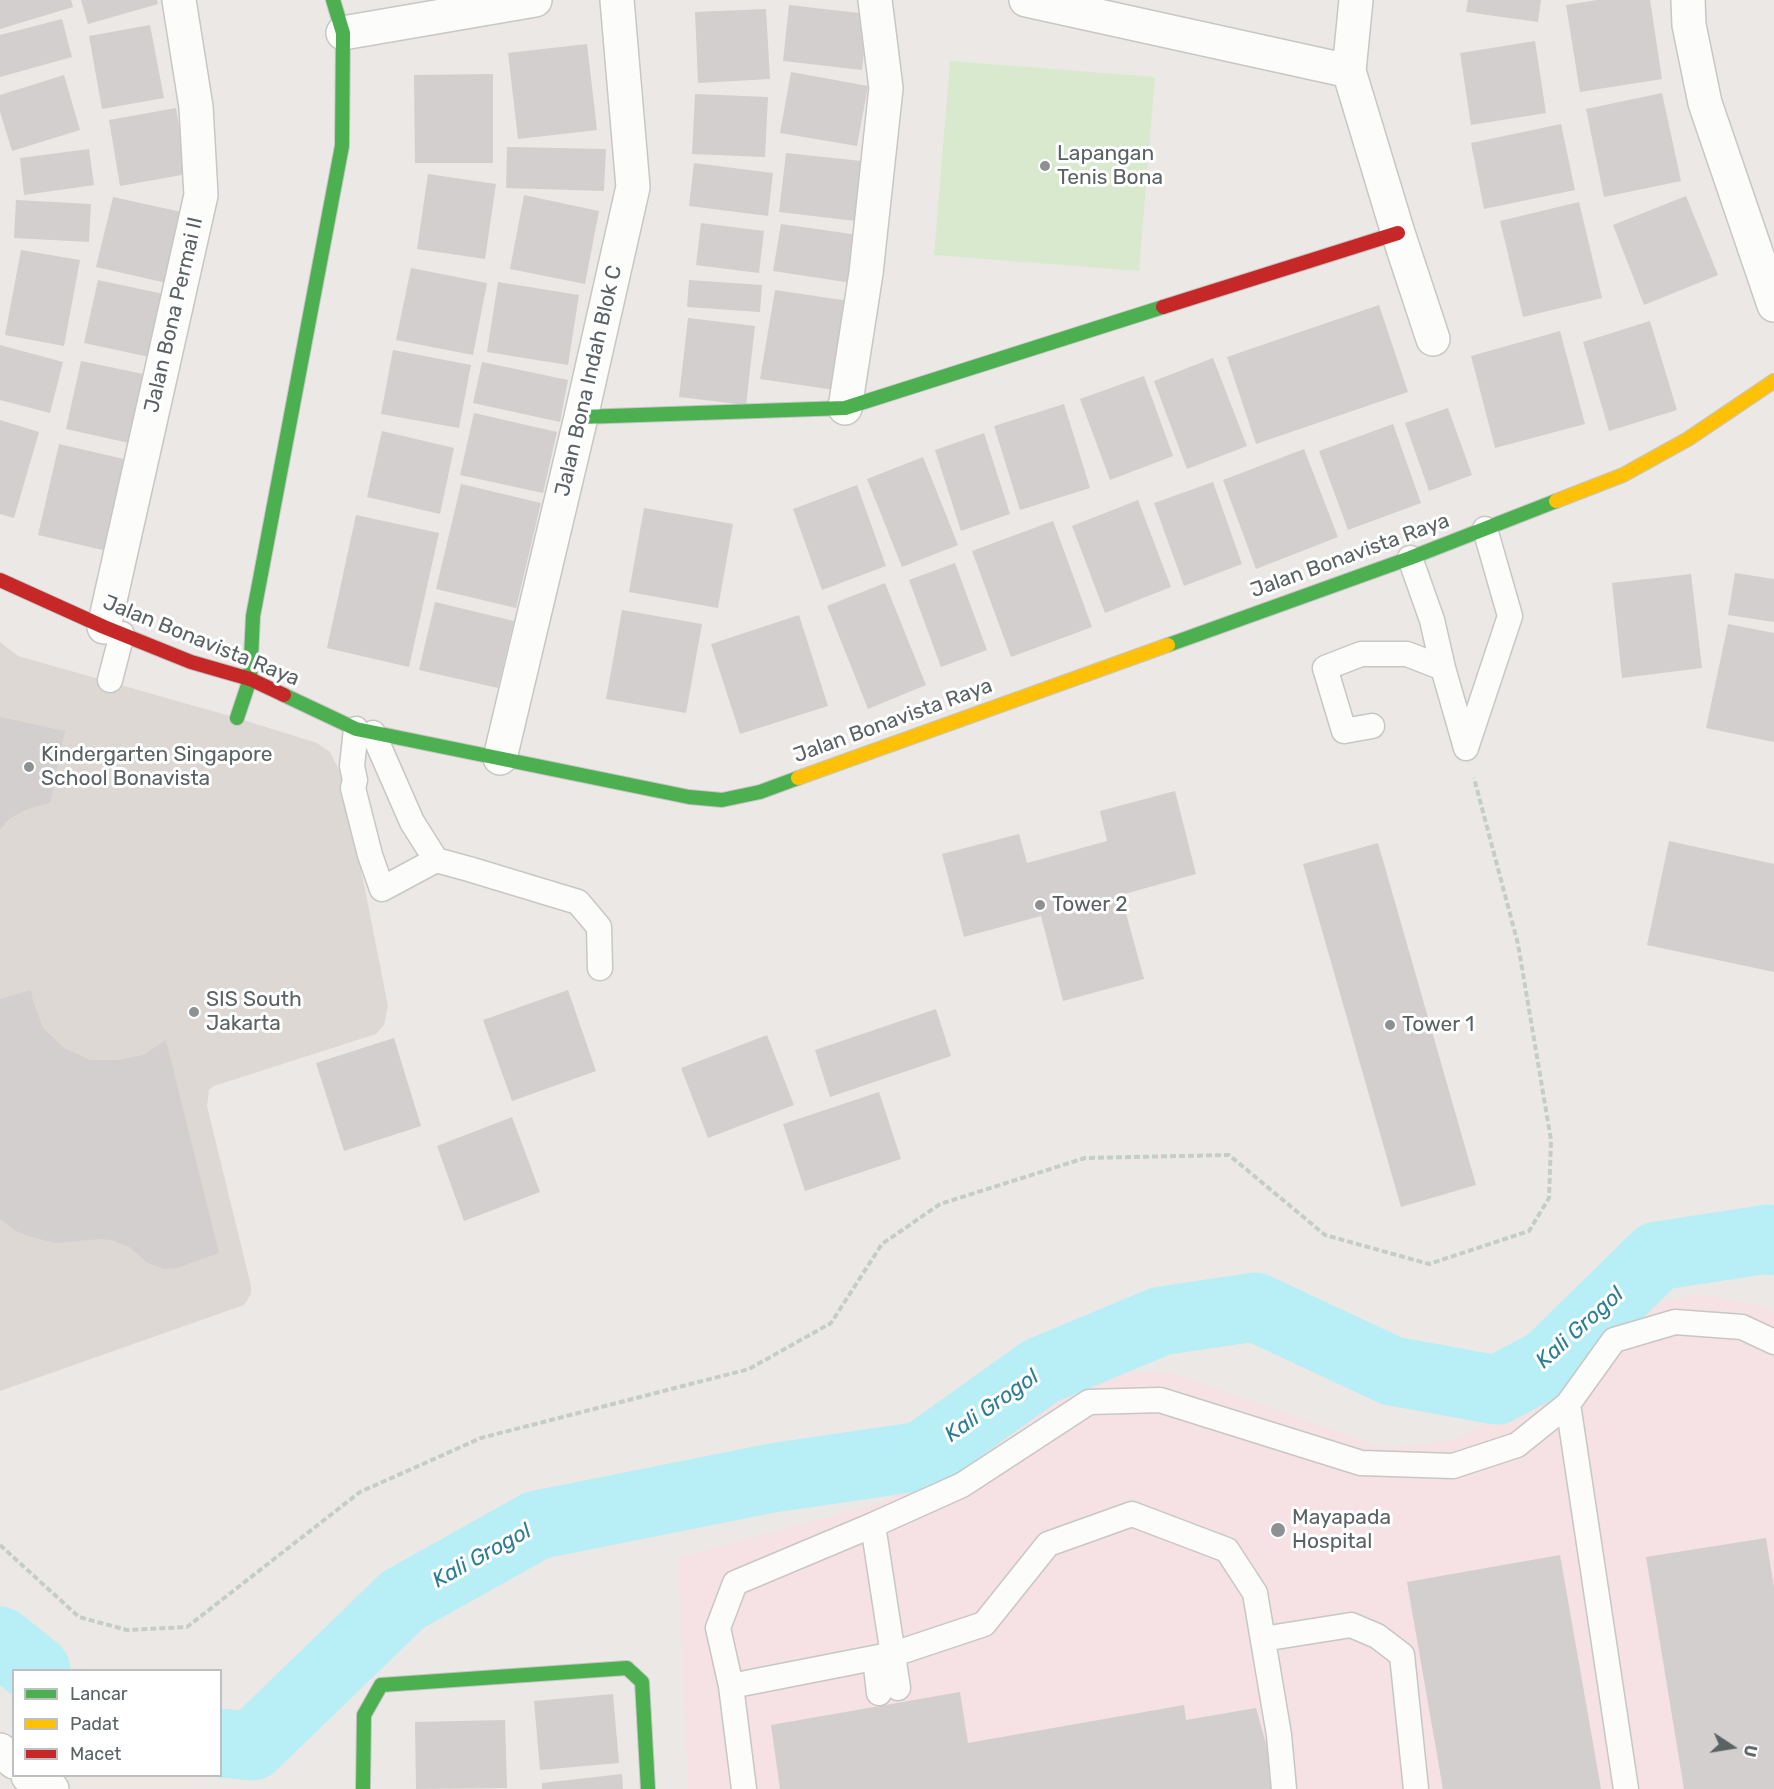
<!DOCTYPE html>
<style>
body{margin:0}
#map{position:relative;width:1774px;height:1789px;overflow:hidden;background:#ece8e5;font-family:Rubik,sans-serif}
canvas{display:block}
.legend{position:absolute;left:12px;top:1669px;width:210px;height:108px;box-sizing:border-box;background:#fff;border:2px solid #bdc0c1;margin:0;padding:8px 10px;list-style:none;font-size:18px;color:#5a6264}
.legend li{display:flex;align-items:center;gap:12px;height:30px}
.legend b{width:30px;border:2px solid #bdc0c1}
.north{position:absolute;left:1702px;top:1717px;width:60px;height:60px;-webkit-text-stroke:4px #fff;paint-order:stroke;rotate:102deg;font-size:16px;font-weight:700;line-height:24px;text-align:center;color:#5a6264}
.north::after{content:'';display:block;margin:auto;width:21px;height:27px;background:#5a6264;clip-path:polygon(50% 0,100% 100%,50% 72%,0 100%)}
</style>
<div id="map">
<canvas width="1774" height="1789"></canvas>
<ul class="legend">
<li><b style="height:8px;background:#4caf50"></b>Lancar</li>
<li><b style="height:8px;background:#ffc107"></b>Padat</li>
<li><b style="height:8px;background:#c62828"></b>Macet</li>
</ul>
<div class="north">U</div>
</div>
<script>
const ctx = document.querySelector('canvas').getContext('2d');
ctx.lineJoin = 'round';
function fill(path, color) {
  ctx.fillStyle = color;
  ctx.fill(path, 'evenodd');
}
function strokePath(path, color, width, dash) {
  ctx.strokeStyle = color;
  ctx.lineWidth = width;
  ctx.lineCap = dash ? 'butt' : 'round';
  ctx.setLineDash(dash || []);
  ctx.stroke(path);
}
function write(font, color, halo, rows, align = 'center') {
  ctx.font = font + ' Rubik,sans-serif';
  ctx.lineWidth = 6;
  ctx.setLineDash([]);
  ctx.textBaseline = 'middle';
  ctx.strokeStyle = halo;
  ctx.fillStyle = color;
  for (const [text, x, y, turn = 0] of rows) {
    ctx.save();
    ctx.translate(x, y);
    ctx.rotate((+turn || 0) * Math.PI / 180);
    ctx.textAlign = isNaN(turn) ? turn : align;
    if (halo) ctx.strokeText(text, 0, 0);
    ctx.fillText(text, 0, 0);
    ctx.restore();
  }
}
fill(new Path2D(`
 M0,642L18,656L237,718L317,743L330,752L340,772L345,788L388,1006L384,1025L376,1034L214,1086L209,1090L207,1106L251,1286V1294L244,1305L0,1391Z`), '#ded8d4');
fill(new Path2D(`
 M1699,1294L1764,1307L1774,1313V1789H688L679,1558L883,1502L933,1473L1039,1391L1090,1375L1169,1372L1383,1448L1455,1440L1520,1408L1586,1350L1642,1306Z`), '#f6e1e4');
fill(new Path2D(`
 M950,61L1155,77L1139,271L934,255Z`), '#d9e9ce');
strokePath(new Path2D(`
 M0,1641L36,1670
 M220,1743L252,1746L403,1600L537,1525L772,1478L922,1456L1041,1371L1161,1321L1255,1307L1392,1371L1497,1390L1548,1363L1657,1256L1768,1239L1774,1241`), '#b8eff7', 69);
fill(new Path2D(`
 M0,0H71L73,7L0,29Z
 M81,0H157L158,4L88,24Z
 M1468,0H1541L1538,22L1466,12Z
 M1597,0H1650L1662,79L1580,92L1566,5Z
 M789,5L868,14L862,70L783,61Z
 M766,9L770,79L698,83L695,12Z
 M62,19L72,57L0,77V35Z
 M150,25L164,98L102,109L89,36Z
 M1535,41L1546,113L1471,125L1460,53Z
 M587,44L597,130L518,139L508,53Z
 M791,72L868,86L857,146L780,133Z
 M493,74V163H415L414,75Z
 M64,75L80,130L12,151L0,112V95Z
 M1662,93L1681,181L1604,197L1586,109Z
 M695,94L768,97L765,157L692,154Z
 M176,108L187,174L120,186L109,120Z
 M1561,124L1575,190L1484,209L1471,143Z
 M507,147L606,149L604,191L506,188Z
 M89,149L94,185L24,195L20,158Z
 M786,153L871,162L864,222L779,212Z
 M694,163L773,173L768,216L689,206Z
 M428,174L496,184L485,259L417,249Z
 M524,195L599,211L585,284L510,269Z
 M1686,196L1718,275L1644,305L1613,225Z
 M113,197L186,213L171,284L96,267Z
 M16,200L91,204L89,242L14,238Z
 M1579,202L1602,298L1523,317L1500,221Z
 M701,223L764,231L759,273L696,265Z
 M781,224L859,235L852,283L773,271Z
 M21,250L80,260L64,346L5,335Z
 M411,268L487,283L473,355L396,340Z
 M98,280L168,295L154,358L84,343Z
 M689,280L762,285L760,312L687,307Z
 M498,282L579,295L568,365L487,352Z
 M775,290L849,301L835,390L760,379Z
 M1379,305L1408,392L1256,444L1227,357Z
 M688,318L755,326L746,405L679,397Z
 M1650,321L1677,410L1609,431L1583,342Z
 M1560,331L1585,424L1495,448L1471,356Z
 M0,345L63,362L50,413L0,400Z
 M393,350L471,365L459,428L381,414Z
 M1213,358L1247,446L1187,469L1154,381Z
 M81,361L153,376L138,445L66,429Z
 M482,362L568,380L560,422L473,403Z
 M1144,376L1173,456L1110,480L1080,399Z
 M1064,404L1090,488L1020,510L994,426Z
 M1448,408L1472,475L1429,491L1405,423Z
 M474,413L557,432L543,493L460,475Z
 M0,420L39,432L14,518L0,514Z
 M1393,424L1421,503L1348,530L1319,451Z
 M382,431L454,448L440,514L367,497Z
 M984,433L1010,514L961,531L935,450Z
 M59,444L128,460L107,551L38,535Z
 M1304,449L1338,537L1256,569L1223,480Z
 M923,457L958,545L902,567L867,479Z
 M1213,482L1242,564L1184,586L1154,503Z
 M461,484L541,503L516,608L436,589Z
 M857,485L886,566L822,590L793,509Z
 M1138,500L1171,587L1105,613L1072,526Z
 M644,508L733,524L718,608L629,592Z
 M356,515L439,533L409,667L327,648Z
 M1053,521L1092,627L1011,657L972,551Z
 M955,563L987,650L941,667L909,580Z
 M1735,573L1774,579V622L1728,615Z
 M1691,574L1702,668L1622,678L1612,583Z
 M885,583L926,685L868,709L827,606Z
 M435,602L514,621L498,688L419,670Z
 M622,610L702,624L686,713L606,699Z
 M799,615L828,706L740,734L711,644Z
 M1728,624L1774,633V742L1706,728Z
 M0,717L65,731L50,803L25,810L9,819L0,829Z
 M1175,791L1196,874L1121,895L1144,979L1063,1001L1041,916L964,937L942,854L1019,834L1027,863L1107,841L1100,811Z
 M1669,841L1774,864V972L1647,945Z
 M1378,843L1476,1185L1401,1207L1303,864Z
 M31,990L33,1001L43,1028L64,1048L90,1060H118L143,1055L166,1040L219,1253L177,1268L164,1269L148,1263L129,1247L111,1240L100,1239L55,1243L28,1236L16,1231L0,1219V999Z
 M568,990L596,1071L512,1101L483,1020Z
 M936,1009L951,1056L830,1097L815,1050Z
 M767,1035L794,1105L708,1138L681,1068Z
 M394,1038L421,1126L344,1151L316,1063Z
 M879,1092L901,1159L805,1191L783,1124Z
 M512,1117L540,1192L464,1221L437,1146Z
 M1766,1538L1774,1588V1789H1684L1646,1557Z
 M1560,1555L1601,1789H1443L1407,1582Z
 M960,1692L968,1743L1184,1705L1186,1720L1256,1708L1275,1776V1789H780L771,1725Z
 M613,1694L619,1763L540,1770L534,1701Z
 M505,1720L507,1788L416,1789L415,1722Z
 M622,1774L623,1789H542V1783Z`), '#d2cfce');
const lane = new Path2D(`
 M1410,558L1432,620L1443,668L1466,748
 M110,680L122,634
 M1372,726L1344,731L1325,668L1361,654H1407L1443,668
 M356,729L352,766L355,780L353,788L370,855L382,889L436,860L469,869L578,902L599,927L600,968
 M373,733L412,822L436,860
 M1466,748L1510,616L1485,529
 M1568,1404L1626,1789
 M873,1525L898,1688
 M1263,1639L1351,1625L1377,1636L1402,1655L1416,1789
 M875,1658L879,1693
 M731,1686L894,1654L984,1624L1048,1544L1132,1514L1227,1550L1255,1593L1279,1735L1284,1789
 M744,1789L731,1686L718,1628L735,1583L873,1525L962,1485L1089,1402L1160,1400L1361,1463L1453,1466L1517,1445L1568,1404L1614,1340L1675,1322L1742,1327L1774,1342`);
const street = new Path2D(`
 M1026,0L1349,71
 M1356,0L1349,71L1398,233L1433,339
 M1688,0L1689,25L1705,103L1774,305
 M343,33L535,0
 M845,408L866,273L886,88L875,0
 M104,627L201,195L196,107L179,0
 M500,758L581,417L633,187L617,0
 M0,1750L14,1762
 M28,1776L38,1784L52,1789`);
const fast = new Path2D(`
 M581,417L845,408L1163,307
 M1168,645L1410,558L1556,501
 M284,695L356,729L689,797L722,800L760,792L798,778
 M237,718L250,679L253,616L342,146L343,33L333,0
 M363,1789L364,1715L381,1685L627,1668L642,1682L648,1789`);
const slow = new Path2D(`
 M1556,501L1623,475L1688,439L1774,381
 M798,778L1168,645`);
const jam = new Path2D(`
 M1163,307L1398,233
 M0,580L104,627L191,662L250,679L284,695`);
strokePath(lane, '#c7c7c6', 27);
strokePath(street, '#c7c7c6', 36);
strokePath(fast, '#c5c6c5', 16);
strokePath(slow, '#c5c6c5', 16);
strokePath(jam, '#c5c6c5', 16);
strokePath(new Path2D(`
 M0,1545L79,1617L127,1630L187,1627L360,1492L481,1438L749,1369L831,1323L882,1244L940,1204L1085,1158L1229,1155L1325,1235L1429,1264L1529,1231L1549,1198L1551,1140L1518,944L1474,778`), '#c5cdc7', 4, [6, 3]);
strokePath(lane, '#fcfcfb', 24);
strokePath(street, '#fcfcfb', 33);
strokePath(fast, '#4caf50', 14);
strokePath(slow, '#ffc107', 14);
strokePath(jam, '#c62828', 14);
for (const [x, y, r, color] of [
 [1045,166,6,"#8d9191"],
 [29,767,6,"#8d9191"],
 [1040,905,6,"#8d9191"],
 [194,1012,6,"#8d9191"],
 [1390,1025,6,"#8d9191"],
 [1278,1530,8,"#8d9191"]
]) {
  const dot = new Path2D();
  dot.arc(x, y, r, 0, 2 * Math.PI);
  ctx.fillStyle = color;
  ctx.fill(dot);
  strokePath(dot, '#fff', 2);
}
write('21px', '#5a6264', '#fff', [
 ["Lapangan",1057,154],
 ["Tenis Bona",1057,178],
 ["Kindergarten Singapore",41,755],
 ["School Bonavista",41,779],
 ["Tower 2",1052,905],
 ["SIS South",206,1000],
 ["Jakarta",206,1024],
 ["Tower 1",1402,1025],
 ["Mayapada",1292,1518],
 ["Hospital",1292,1542]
], 'left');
write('21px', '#5a6264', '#fff', [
 ["Jalan Bona Permai II",174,315,-77],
 ["Jalan Bona Indah Blok C",589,381,-77],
 ["Jalan Bonavista Raya",1350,556,-20],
 ["Jalan Bonavista Raya",201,641,22],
 ["Jalan Bonavista Raya",893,721,-20]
]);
write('italic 22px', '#2c7e95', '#fff', [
 ["Kali Grogol",1580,1328,-42],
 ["Kali Grogol",992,1406,-35],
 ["Kali Grogol",482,1556,-29]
]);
</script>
